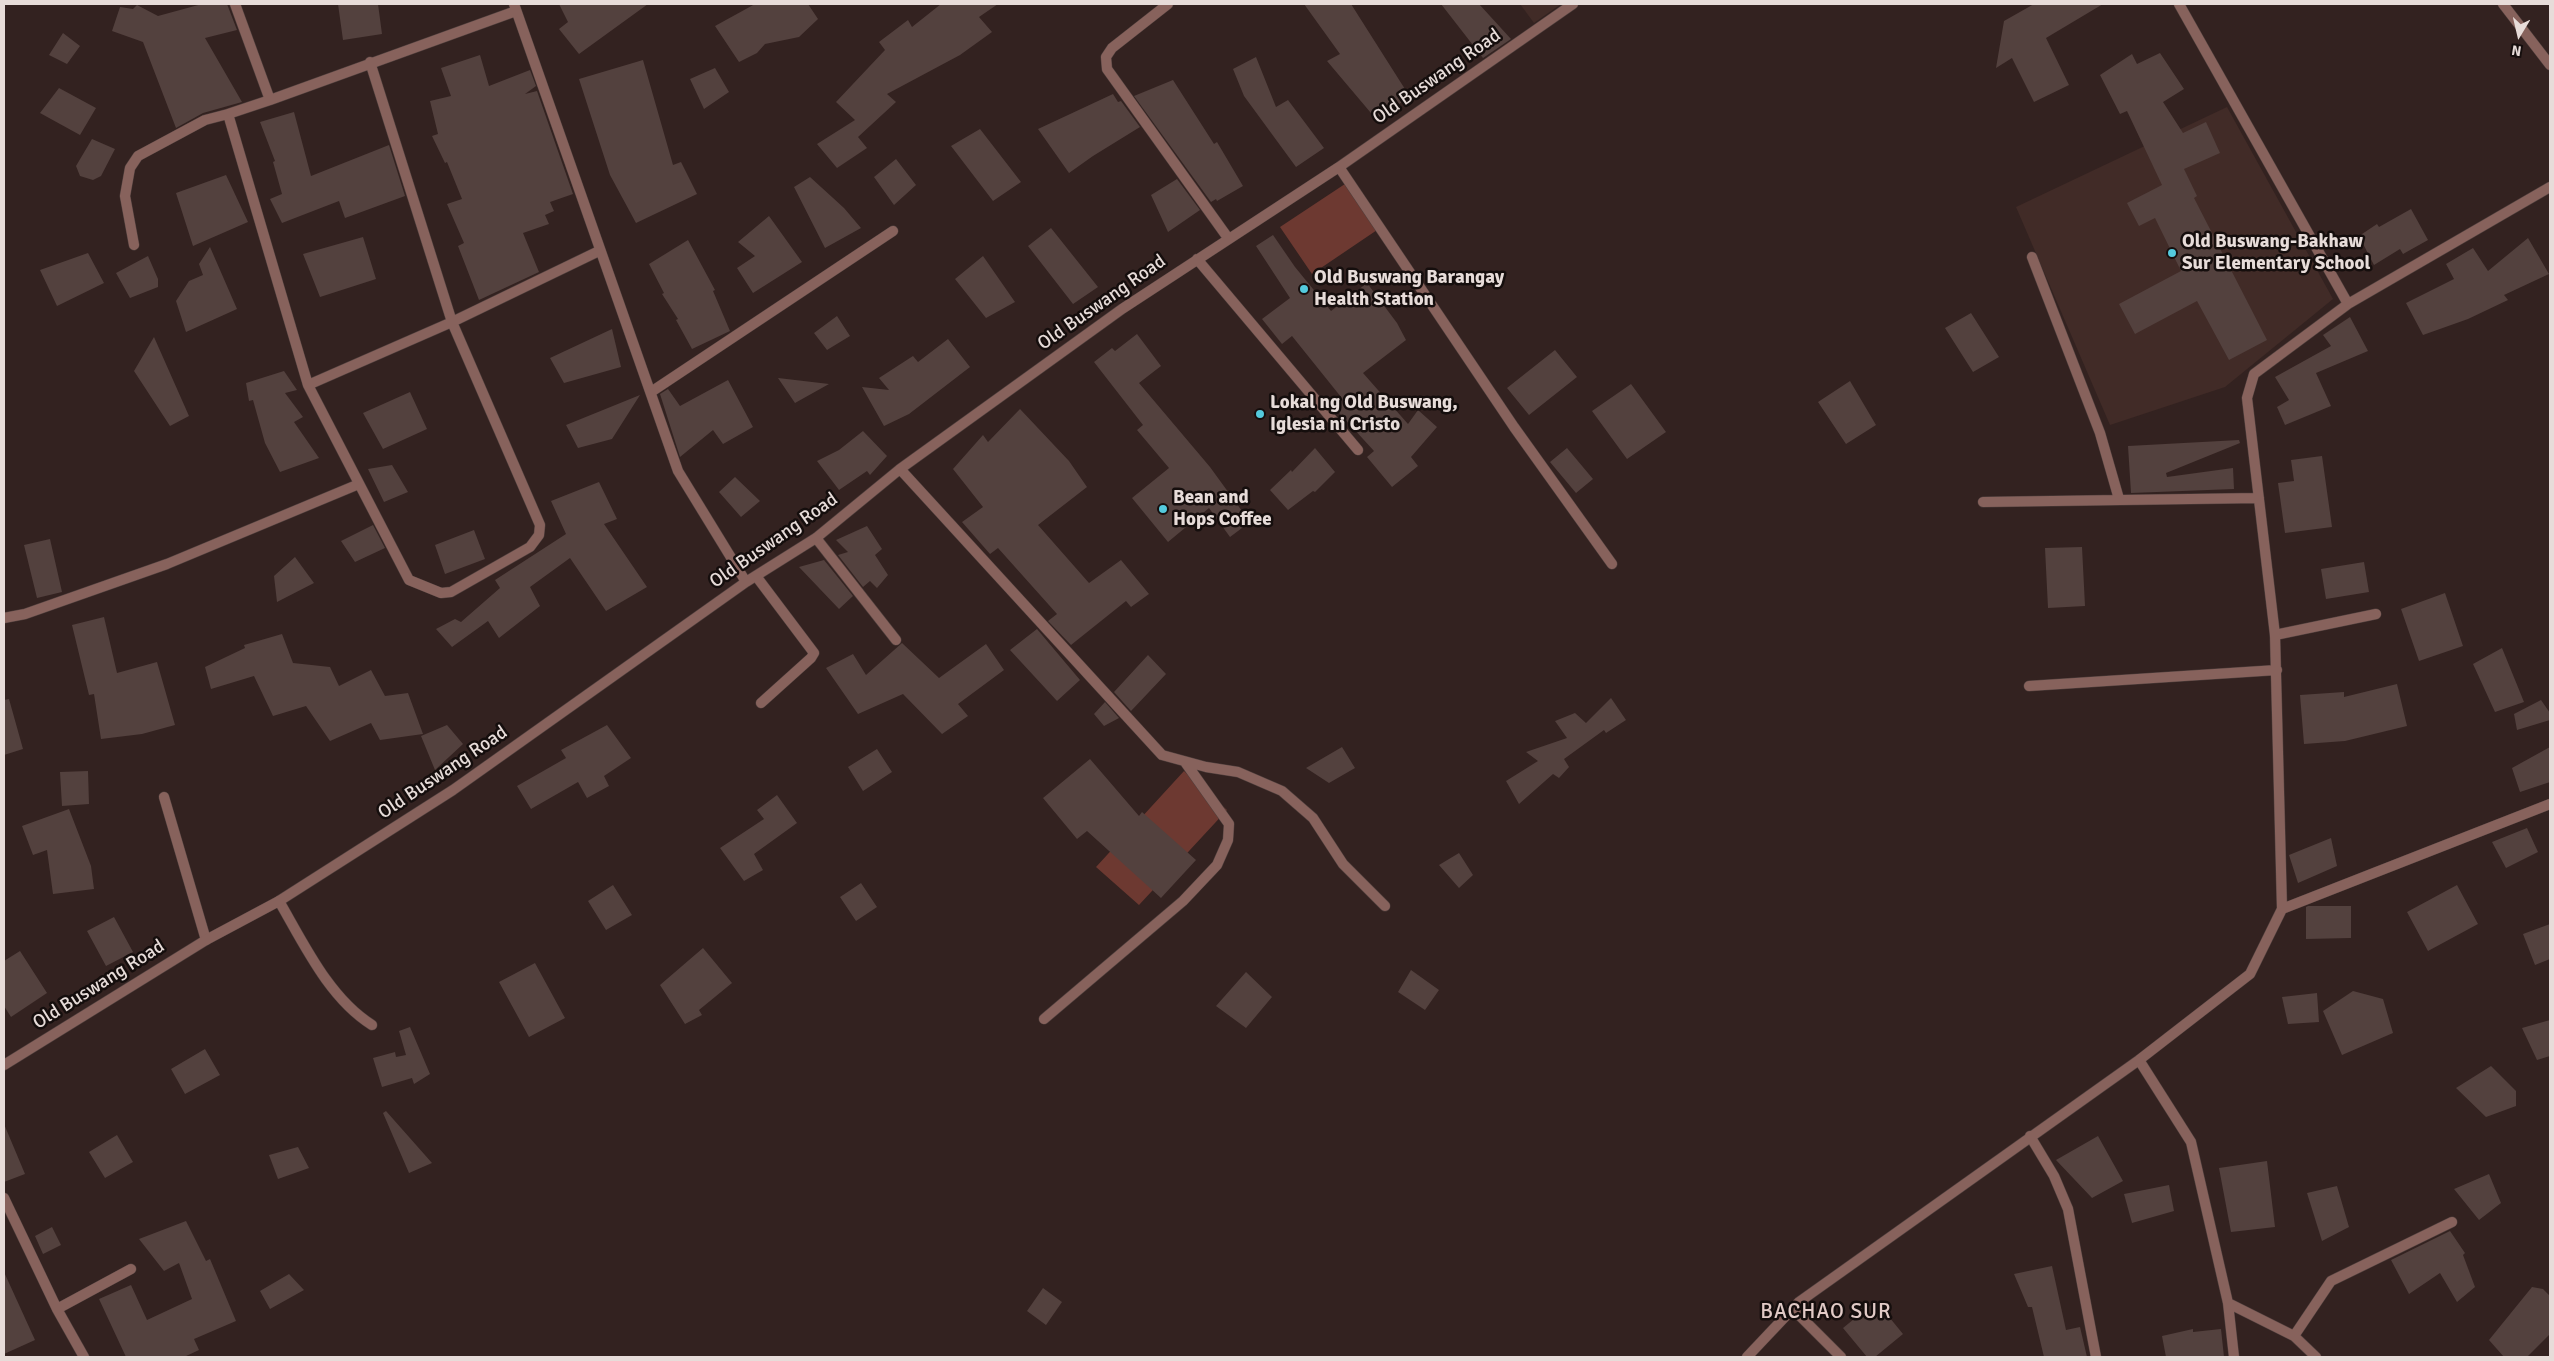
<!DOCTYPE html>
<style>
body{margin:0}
#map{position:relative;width:2554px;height:1361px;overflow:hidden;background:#332220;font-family:Signika,sans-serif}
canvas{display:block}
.frame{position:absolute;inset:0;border:5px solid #e7dcd9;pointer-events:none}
.north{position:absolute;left:2494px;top:10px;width:50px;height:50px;-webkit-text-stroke:4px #150e0d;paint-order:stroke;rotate:189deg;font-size:14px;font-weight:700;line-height:20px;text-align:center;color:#e7dcd9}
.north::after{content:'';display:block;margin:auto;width:18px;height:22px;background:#e7dcd9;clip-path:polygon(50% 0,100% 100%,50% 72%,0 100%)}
</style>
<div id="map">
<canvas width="2554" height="1361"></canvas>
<div class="frame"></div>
<div class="north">N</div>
</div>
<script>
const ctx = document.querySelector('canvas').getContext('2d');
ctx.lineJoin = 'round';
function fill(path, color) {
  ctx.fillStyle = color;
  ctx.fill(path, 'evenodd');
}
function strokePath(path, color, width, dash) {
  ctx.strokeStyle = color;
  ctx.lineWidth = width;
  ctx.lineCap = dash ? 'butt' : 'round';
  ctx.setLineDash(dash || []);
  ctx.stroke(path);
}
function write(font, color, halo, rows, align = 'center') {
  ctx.font = font + ' Signika,sans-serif';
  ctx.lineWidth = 5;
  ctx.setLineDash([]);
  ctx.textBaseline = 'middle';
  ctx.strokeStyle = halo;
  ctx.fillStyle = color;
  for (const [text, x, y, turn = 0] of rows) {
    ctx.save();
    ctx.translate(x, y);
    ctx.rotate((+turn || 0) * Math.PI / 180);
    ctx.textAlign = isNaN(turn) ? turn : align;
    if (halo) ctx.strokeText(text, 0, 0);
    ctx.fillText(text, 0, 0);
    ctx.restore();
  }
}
fill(new Path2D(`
 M1520,4H1561L1534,23Z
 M2227,107L2333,299L2225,387L2110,425L2016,207Z`), '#412b27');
fill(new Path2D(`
 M1351,180L1383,226L1312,274L1280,227Z
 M1184,771L1227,810L1139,905L1096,867Z`), '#6d3931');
fill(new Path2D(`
 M202,4H227L237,30L205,38L242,102L203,113L176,128L143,42L112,31L120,7L133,9L137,5L158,16Z
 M338,4H378L382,34L343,40Z
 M559,4H648L579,54L559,29L568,22Z
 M755,4H808L818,19L799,37L765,44L757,53L739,62L715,26Z
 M941,4H998L979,17L992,32L960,55L887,94L896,102L858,137L867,148L837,168L817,144L855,120L836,102L885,50L879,42L908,20L912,27Z
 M1304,4H1351L1410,97L1376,119L1327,61L1340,54Z
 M1441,4H1479L1511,39L1483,58Z
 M2034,4H2103L2046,38L2069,85L2034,102L2012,58L1996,68L2004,21Z
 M63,33L80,46L67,64L49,55Z
 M2160,53L2184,89L2163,102L2183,133L2206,122L2220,153L2184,169L2197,196L2194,198L2267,340L2229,360L2197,301L2135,334L2119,304L2181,271L2155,218L2139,226L2127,203L2162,185L2127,111L2120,114L2100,75L2132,54L2137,64Z
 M480,55L489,86L530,70L536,86L525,94L537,91L573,194L550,202L554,211L545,215L549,224L523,233L539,272L479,300L458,246L464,243L447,204L462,199L447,162L445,163L432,136L438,134L430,101L451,96L441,68Z
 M1256,57L1276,107L1288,100L1324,148L1296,167L1244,96L1233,69Z
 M643,60L673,165L681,162L697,194L636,223L610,175L579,79Z
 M715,68L729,92L704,109L690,79Z
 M1173,80L1214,144L1217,142L1243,186L1217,201L1216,199L1211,202L1134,96Z
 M59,88L96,108L80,135L40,113Z
 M1113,94L1118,102L1121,101L1140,127L1093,156L1069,173L1038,129Z
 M294,112L311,176L389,145L405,196L345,218L339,201L282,223L270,199L282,194L273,162L275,161L260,122Z
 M980,129L1021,182L993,201L951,146Z
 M92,139L115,149L101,176L93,180L80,176L76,166Z
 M896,159L916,185L894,205L874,177Z
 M226,175L248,222L193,246L176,193Z
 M810,177L844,208L861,228L825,248L794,187Z
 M1177,179L1200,210L1168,232L1151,195Z
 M2411,209L2428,240L2403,254L2400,249L2374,265L2359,236L2377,224L2379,227Z
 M769,216L802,262L753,293L737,268L755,256L738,242Z
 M1051,228L1098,287L1073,304L1028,246Z
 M1273,235L1295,267L1331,311L1367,283L1397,323L1406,340L1363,373L1408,424L1418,410L1437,427L1411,457L1418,466L1392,487L1367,457L1374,451L1331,404L1341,397L1292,336L1282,344L1262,319L1290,298L1256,246Z
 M363,237L376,279L320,297L303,254Z
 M2528,238L2549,274L2504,295L2508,300L2468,319L2423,335L2406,303L2454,279L2446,264L2473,248L2488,271Z
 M688,240L715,290L713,291L730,331L692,349L676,320L678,319L662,294L664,293L649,264Z
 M210,247L237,309L186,332L176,301L189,281L203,275L199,264Z
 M88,253L104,283L57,306L40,270Z
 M148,256L158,279V287L130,298L116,273Z
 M983,256L1015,302L986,318L955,279Z
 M1971,313L1999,357L1973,372L1945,328Z
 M837,316L850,336L827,350L814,333Z
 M2350,317L2368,351L2316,373L2331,406L2285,425L2277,407L2289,400L2275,377L2331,346L2323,335Z
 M612,329L621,367L564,383L550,358Z
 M1137,334L1161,366L1139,383L1210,467L1250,522L1230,537L1209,508L1168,542L1132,498L1169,468L1137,430L1143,425L1094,362L1112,348L1115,351Z
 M154,337L189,416L170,426L134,371Z
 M948,339L970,367L909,414L884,426L862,387L889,390L879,378L913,356L918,362Z
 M1555,350L1577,377L1529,415L1507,388Z
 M284,371L297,390L285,393L303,417L294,422L319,458L280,472L265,443L253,400L249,401L246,383Z
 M778,378L829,384L795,403Z
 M728,380L753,427L723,444L713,430L680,457L660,394L668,389L680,406Z
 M1850,381L1876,425L1846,444L1818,402Z
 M1631,384L1666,432L1627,459L1592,411Z
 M410,392L427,429L383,449L363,413Z
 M640,395L612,439L578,448L566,425Z
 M1020,409L1069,461L1087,487L1038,525L1089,583L1121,560L1149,594L1131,607L1126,601L1071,645L1048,621L1057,614L998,548L990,554L962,522L983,507L953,469L983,435L988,442Z
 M863,431L887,456L870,475L867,471L839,490L817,461L839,450Z
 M2239,440L2240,443L2166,473L2167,477L2233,468L2234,489L2131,493L2128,446Z
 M1315,448L1335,472L1315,492L1313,491L1288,510L1270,490L1291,470L1292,472Z
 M1567,448L1593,479L1576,493L1550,462Z
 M2322,456L2332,527L2285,533L2278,483L2294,481L2291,460Z
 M392,465L408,492L384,502L368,469Z
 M735,477L760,501L741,517L719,492Z
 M599,482L617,519L604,524L647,587L606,611L570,558L530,587L540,606L499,638L488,621L452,647L436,629L455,619L461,622L500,588L495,580L566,534L551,501Z
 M373,525L385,548L355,562L341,541Z
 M867,526L882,549L875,555L888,575L877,588L870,581L863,587L838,555L848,552L836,540Z
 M474,530L485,559L445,574L435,545Z
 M50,539L62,592L37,598L24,545Z
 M2082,547L2085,606L2048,608L2045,548Z
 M295,557L314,583L277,602L274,576Z
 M824,560L853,596L839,609L799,567Z
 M2364,562L2369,592L2326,599L2321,569Z
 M2445,593L2463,646L2419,661L2401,609Z
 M104,617L117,673L157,662L175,725L142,734L101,739L94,694L89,695L72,625Z
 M1037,629L1080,680L1057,701L1010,650Z
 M282,634L293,663L330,667L339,686L371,670L385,696L408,693L423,734L380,740L371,723L330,741L306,706L273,716L254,676L211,689L205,667L245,648L244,645Z
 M902,643L939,678L986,644L1004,670L958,704L968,716L942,734L903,694L858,714L826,668L853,654L866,675Z
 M2502,648L2524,702L2495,712L2473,664Z
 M1148,655L1166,674L1131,711L1114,692Z
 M2397,684L2407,726L2345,741L2304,744L2300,695L2344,692V697Z
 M1611,698L1626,720L1606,733L1604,730L1564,759L1569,767L1559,778L1553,774L1519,804L1506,781L1538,761L1526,752L1567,738L1555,721L1575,713L1586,723Z
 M9,699L23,749L4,755V700Z
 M2541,700L2550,713V720L2517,730L2514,714Z
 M1105,702L1119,718L1104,726L1094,714Z
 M447,725L463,744L435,770L421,736Z
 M607,725L631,758L604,776L609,786L587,798L578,782L531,809L517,786L566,758L561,750Z
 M1342,747L1355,768L1329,783L1306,768Z
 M2550,747V782L2520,792L2512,768Z
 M877,749L892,772L863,791L848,767Z
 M1090,759L1139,816L1142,812L1196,860L1161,898L1087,831L1077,839L1043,798Z
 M88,771L89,804L62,806L60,772Z
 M777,795L797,823L754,854L763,870L744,881L720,848L764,819L757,810Z
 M69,809L91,866L94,889L53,894L47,850L33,855L22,826Z
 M2527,828L2538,852L2506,868L2492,842Z
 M2331,838L2337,866L2298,883L2289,855Z
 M1459,853L1473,875L1459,888L1439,865Z
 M861,883L877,907L856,921L840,897Z
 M613,885L632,915L606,930L588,901Z
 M2457,885L2478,924L2428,951L2407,912Z
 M2308,906H2351V938L2306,939V907Z
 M114,917L133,952L106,966L87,931Z
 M2550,924V959L2535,965L2523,934Z
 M703,948L732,983L699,1010L702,1015L685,1024L660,985Z
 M20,951L47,993L11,1017L4,1006V961Z
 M535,963L565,1018L529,1037L499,982Z
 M1411,970L1439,990L1425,1010L1398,992Z
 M1246,972L1272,997L1246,1028L1216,1006Z
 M2353,991L2383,999L2393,1033L2342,1055L2323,1011Z
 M2317,993L2319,1022L2288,1024L2282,997Z
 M2550,1020V1056L2537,1060L2522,1028Z
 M410,1027L430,1074L414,1084L412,1078L382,1087L373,1058L395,1052L396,1057L406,1055L399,1031Z
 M205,1049L220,1075L185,1094L171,1069Z
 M2491,1066L2516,1091V1106L2486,1117L2456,1088Z
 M386,1111L432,1163L409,1173L383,1113Z
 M4,1124L25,1174L4,1182Z
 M117,1135L133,1162L105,1178L89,1152Z
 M2098,1136L2123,1181L2092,1198L2056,1160Z
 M298,1147L309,1168L278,1179L269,1155Z
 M2267,1161L2275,1227L2231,1232L2219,1168Z
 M2489,1174L2501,1203L2479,1220L2454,1189Z
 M2169,1185L2174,1211L2132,1223L2124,1194Z
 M2337,1186L2349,1227L2322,1241L2307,1193Z
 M186,1221L206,1261L210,1259L236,1321L194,1339L199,1350L184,1357H126L99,1299L131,1285L147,1320L192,1299L179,1263L164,1271L139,1239Z
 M52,1227L61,1245L43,1254L35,1236Z
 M2450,1231L2465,1253L2463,1255L2475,1287L2457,1302L2440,1273L2409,1294L2391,1260Z
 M2052,1266L2066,1330L2080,1327L2087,1357H2044L2032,1307H2028L2014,1274Z
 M4,1272L35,1340L4,1354Z
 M289,1274L304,1290L270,1309L260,1291Z
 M2532,1287L2543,1289L2550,1296V1334L2527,1357H2504L2489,1340Z
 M1043,1288L1062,1302L1046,1325L1027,1311Z
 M1876,1301L1903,1334L1875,1357H1867L1843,1328Z
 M2193,1329V1332L2221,1329L2224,1357H2166L2162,1336Z`), '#53413e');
const service = new Path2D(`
 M2275,635L2376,614
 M164,797L206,940
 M279,901C304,944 329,998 372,1025`);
const minor = new Path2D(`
 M235,4L270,100L516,11
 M514,4L678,471L746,582
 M1168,4L1112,48L1106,57L1107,69L1228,238
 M2179,4L2348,304
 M2503,4L2550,65
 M270,100L228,114L308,385L452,322L599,251
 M1339,167L1514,427L1612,564
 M134,245L125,196L130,168L138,156L205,120L228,114
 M2032,257L2100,433L2119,499
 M1197,259L1358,450
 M308,385L409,580L441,593L451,592L530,547L539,535L540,525L452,322L370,62
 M651,392L893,231
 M900,469L1162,755L1206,767L1238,772L1282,791L1313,818L1343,864L1385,906
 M1983,502L2259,498
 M816,538L896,640
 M756,576L814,653L811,658L761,703
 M4,618L25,614L167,564L359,484
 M2029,686L2277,670
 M2282,909L2550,804
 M1044,1019L1183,901L1217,865L1228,840L1229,824L1185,762
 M2139,1060L2191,1142L2228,1303L2234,1357
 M4,1065L206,940L279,901L453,790L746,582L816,538L900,469L1122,309L1339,167L1573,4
 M2030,1136L2054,1176L2068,1209L2096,1357
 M4,1198L57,1309L84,1357
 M2228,1303L2294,1336L2316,1357
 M1792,1308L1841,1357
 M57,1309L131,1269
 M2294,1336L2331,1281L2452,1222
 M1747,1357L1799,1302L2139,1060L2250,974L2282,909L2275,635L2247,398L2254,374L2348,304L2550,187`);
strokePath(service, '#50403e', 11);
strokePath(minor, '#50403e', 11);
strokePath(service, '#87625c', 10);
strokePath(minor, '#87625c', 10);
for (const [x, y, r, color] of [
 [2172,253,5,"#54cadd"],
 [1304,289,5,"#54cadd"],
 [1260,414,5,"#54cadd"],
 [1163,509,5,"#54cadd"]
]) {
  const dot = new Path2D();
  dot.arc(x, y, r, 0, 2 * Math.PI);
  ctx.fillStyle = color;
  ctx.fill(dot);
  strokePath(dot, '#150e0d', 2);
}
write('19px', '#e7dcd9', '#150e0d', [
 ["Old Buswang Road",1437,77,-35],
 ["Old Buswang Road",1102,303,-35],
 ["Old Buswang Road",774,541,-35],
 ["Old Buswang Road",443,773,-34],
 ["Old Buswang Road",99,985,-32]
]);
write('bold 19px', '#e7dcd9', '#150e0d', [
 ["Old Buswang-Bakhaw",2182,242],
 ["Sur Elementary School",2182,264],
 ["Old Buswang Barangay",1314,278],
 ["Health Station",1314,300],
 ["Lokal ng Old Buswang,",1270,403],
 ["Iglesia ni Cristo",1270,425],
 ["Bean and",1173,498],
 ["Hops Coffee",1173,520]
], 'left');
ctx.letterSpacing = '1px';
write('21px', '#e1cac6', '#150e0d', [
 ["BACHAO SUR",1826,1312]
]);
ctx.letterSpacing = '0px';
</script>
